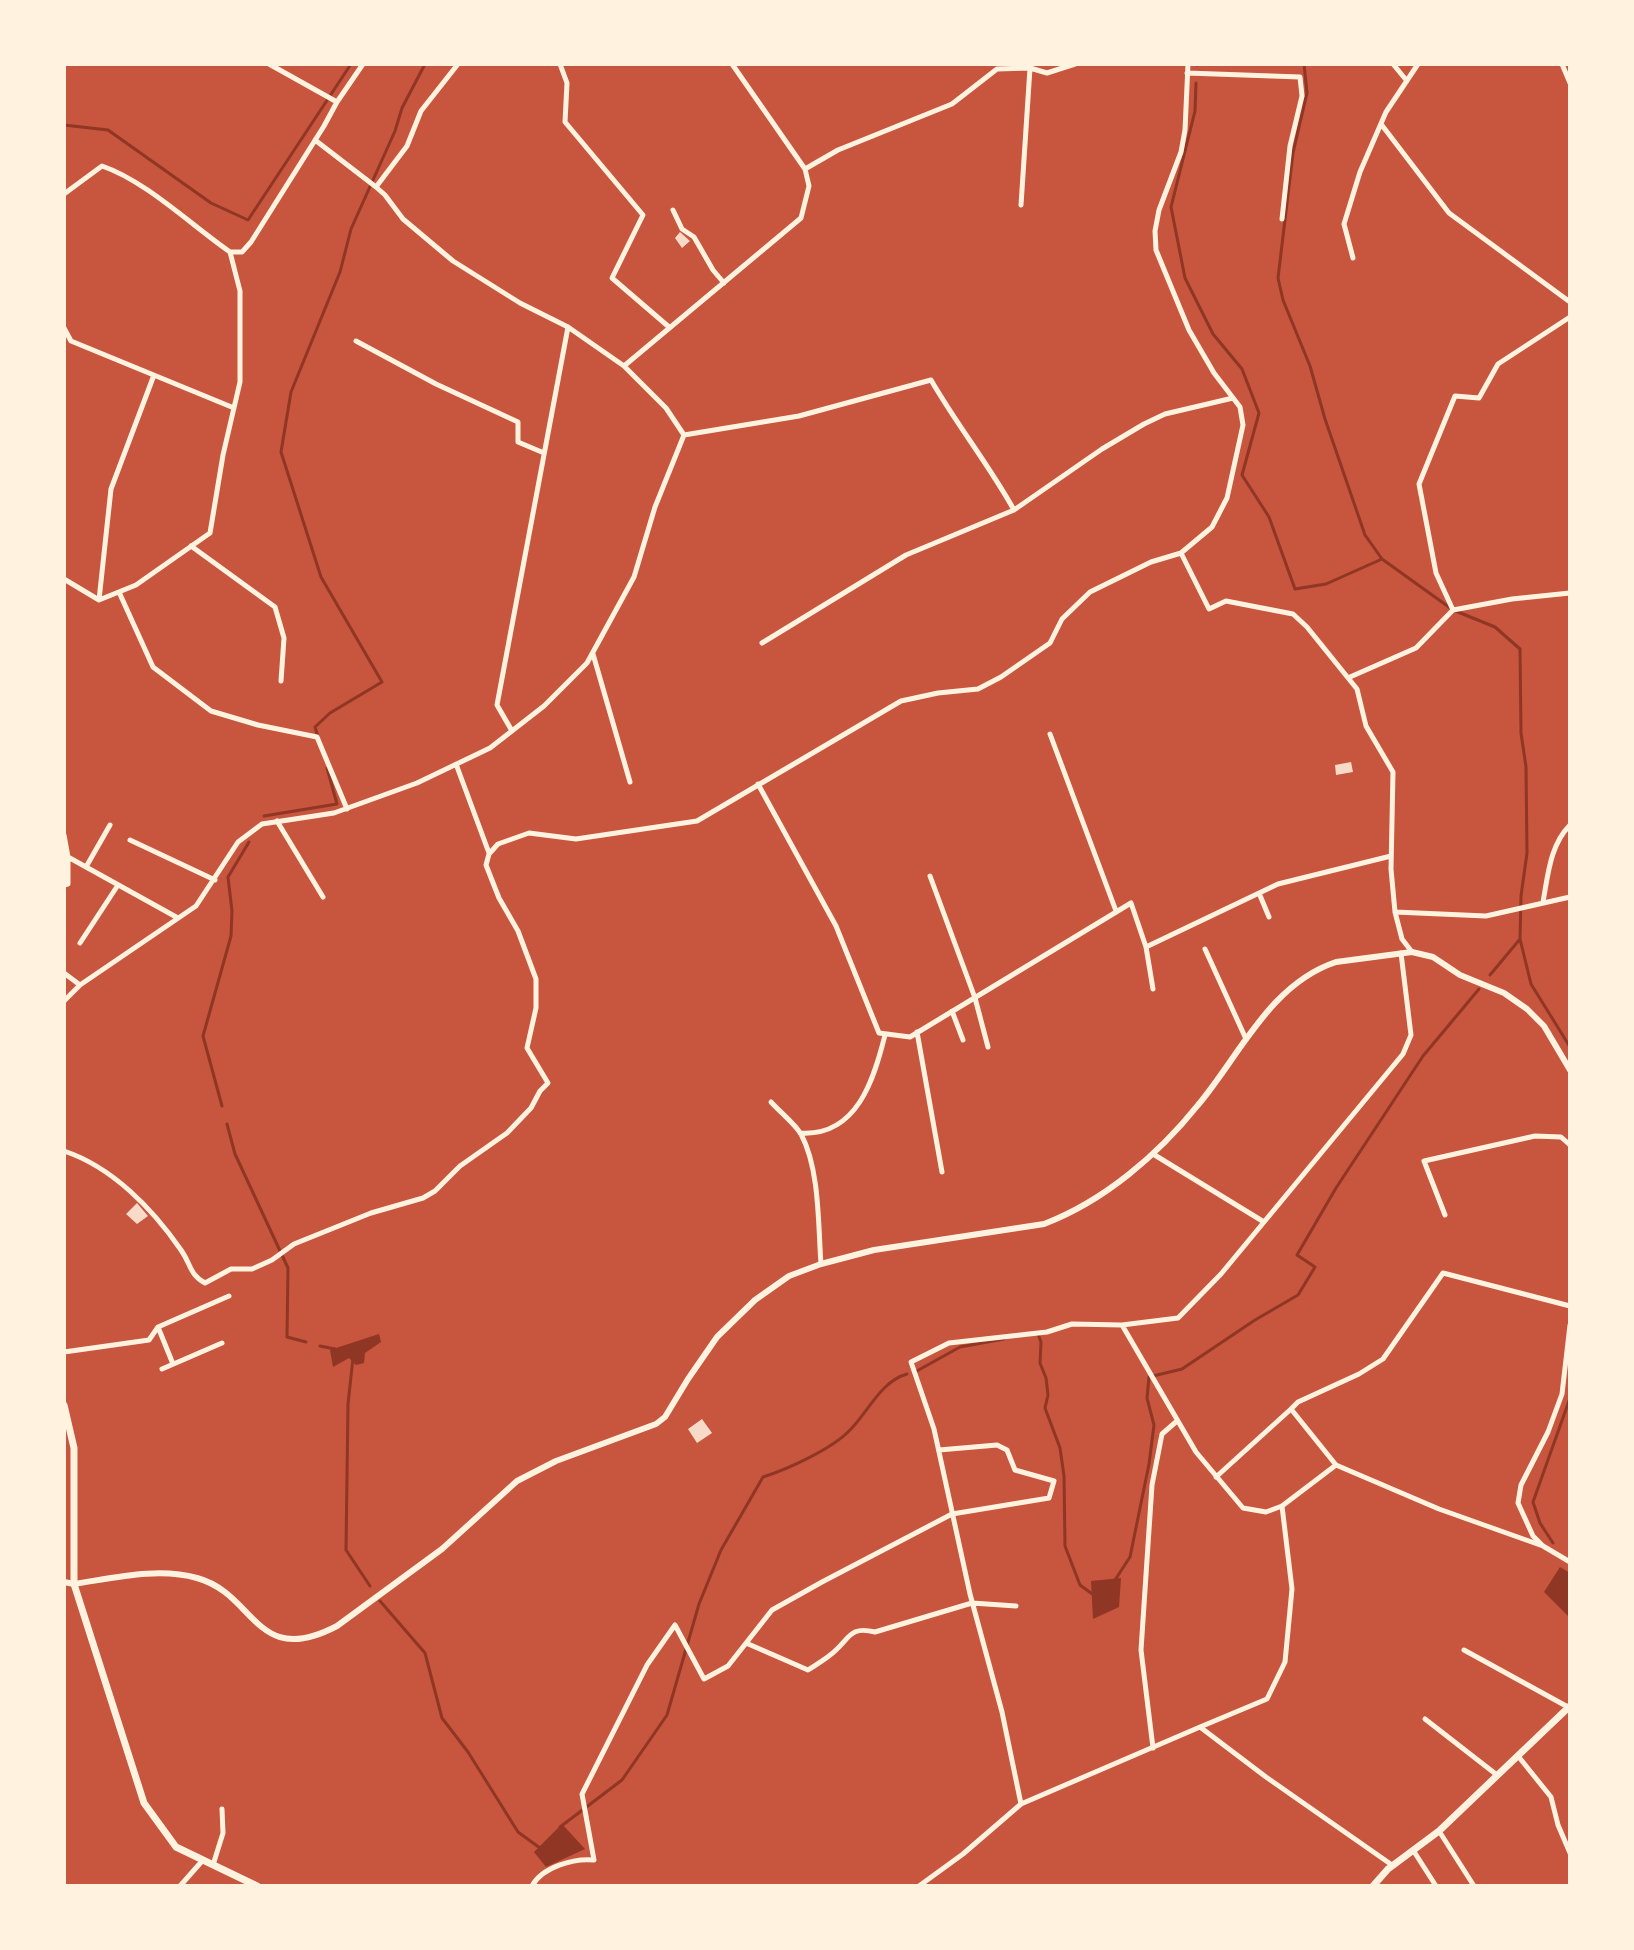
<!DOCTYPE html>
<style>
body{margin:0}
#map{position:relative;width:1634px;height:1950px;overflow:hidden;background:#c8553d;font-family:Ubuntu,sans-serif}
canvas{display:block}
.frame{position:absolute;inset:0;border:66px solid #fff3e0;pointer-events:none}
</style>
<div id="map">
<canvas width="1634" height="1950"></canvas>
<div class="frame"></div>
</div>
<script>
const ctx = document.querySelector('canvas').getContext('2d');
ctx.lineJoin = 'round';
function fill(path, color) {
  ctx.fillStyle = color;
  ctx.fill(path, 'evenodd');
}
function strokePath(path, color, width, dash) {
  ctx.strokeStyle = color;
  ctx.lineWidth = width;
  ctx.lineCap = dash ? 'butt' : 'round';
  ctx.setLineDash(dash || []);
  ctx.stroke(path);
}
fill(new Path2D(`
 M379,1334L381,1342L365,1353L364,1363L356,1365L349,1358L333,1367L330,1350Z
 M1560,1567L1570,1573V1612L1568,1616L1544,1592Z
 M1121,1578L1119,1607L1093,1619L1091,1581Z
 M562,1824L585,1849L546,1867L534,1852Z`), '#8f3625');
strokePath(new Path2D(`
 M1304,64L1307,93L1293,153L1278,278L1283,300L1310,366L1325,419L1365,535L1382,559L1453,610L1495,627L1520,649L1521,733L1526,767L1527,853L1521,896L1520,939L1490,975
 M1197,65V64
 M1196,83L1195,111L1171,207L1185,278L1213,334L1242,369L1259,413L1242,475L1269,517L1295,589L1326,584L1382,559
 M64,125L108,130L211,203L248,220L351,64
 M318,737L315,727L330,713L382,682L321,577L281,452L291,392L340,272L351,229L395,131L402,108L425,64
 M264,816L337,804L327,768
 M1520,939L1531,984L1570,1047
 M222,1106L203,1036L231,936L232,911L228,877L249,842
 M227,1124L235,1154L288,1268L287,1337L306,1342
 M1035,1334H1038L1041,1342L1040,1363L1046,1378L1048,1395L1045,1408L1060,1448L1064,1476L1065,1546L1080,1585L1095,1596
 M320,1346L335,1349
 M353,1358L348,1404L346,1550L370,1586
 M915,1372L960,1347L1004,1339
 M1553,1543L1540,1523L1533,1502L1570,1398
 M1115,1580L1130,1557L1149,1464L1154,1425L1147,1398L1149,1377L1182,1369L1255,1320L1298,1295L1315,1267L1297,1255L1336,1188L1423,1056L1479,989
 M380,1601L425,1653L442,1718L468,1752L518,1832L540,1848
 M560,1827L622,1780L667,1715L699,1604L721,1550L763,1477C788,1469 832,1449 850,1430C868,1412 881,1381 907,1374`), '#8f3625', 3);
fill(new Path2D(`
 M680,232L690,241L682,248L675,238Z
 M1351,762L1353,772L1336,775L1335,765Z
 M137,1203L148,1216L137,1224L126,1214Z
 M702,1419L712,1433L697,1443L688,1429Z`), '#f7dbc8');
strokePath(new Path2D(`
 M269,64L337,102
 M458,64L421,111L407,146L376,187L385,195L403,219L453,261L520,303L568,327L624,366
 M560,64L567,83L565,122L643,215L612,278L669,327
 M732,64L805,169
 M1393,64L1407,81
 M1562,64L1570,83
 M1187,73L1300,77L1302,96L1290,146L1282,219
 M1381,124L1449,213L1570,302
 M315,140L376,187
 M64,194L102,166C146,181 191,225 230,252H242L251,242L324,126L337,102L363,64
 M1021,205L1030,68
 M673,210L682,229L694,237L713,270L724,283
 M1353,258L1344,224L1360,172L1386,112L1418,64
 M64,328L71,341L234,408
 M356,341L436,384L518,422V442L544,453
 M684,435L799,416L931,380C957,425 989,465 1014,510
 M191,546L275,607L284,638L281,681
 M1181,553L1209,609L1226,601L1293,614L1307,627L1357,689L1366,726L1393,772L1391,869L1395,912L1402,939L1412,952
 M64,579L99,600L136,585L210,533L223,455L240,382V291L230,252
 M119,592L153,667L211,711L258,725L317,737L347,809
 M99,600L111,489L154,375
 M1453,610L1436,573L1419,484L1455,396L1479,398L1498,364L1570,317
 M762,643L906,555L1014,510L1102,449L1144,424L1165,414L1233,398
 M593,654L630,782
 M1350,677L1416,648L1453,610L1512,599L1570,593
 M512,731L497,705L568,327
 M1050,734L1116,911
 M456,764L489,853
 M758,784L836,926L879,1033L910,1037L1131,903L1146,947L1153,989
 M277,821L323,897
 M64,835L68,857V884L64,885
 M130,840L215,880
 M68,857L178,918
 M86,867L110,825
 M930,876L975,998L988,1047
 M1259,893L1269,917
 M1543,902C1548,875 1550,845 1570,825
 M1395,912L1486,916L1570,897
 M80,943L118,885
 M1146,947L1278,884L1391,856
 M1205,949L1246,1039
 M64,973L80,985
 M64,1001L80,985L196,906L238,842L262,824L334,813L417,783L490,748L544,706L587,663L634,577L655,507L684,435L666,408L624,366L801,218L809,186L805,169L838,150L952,104L997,69L1030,68L1047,73L1075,64
 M952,1011L963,1040
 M917,1032L942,1172
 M771,1102C780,1112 794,1123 801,1134C820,1170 818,1225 821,1264
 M800,1133C857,1137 874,1079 885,1035
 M64,1151C112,1167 152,1208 181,1250C191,1264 189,1274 205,1283L231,1269H252L272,1260L294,1244L371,1213L423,1198L435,1191L460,1166L507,1133L531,1108L540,1091L548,1083L527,1048L536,1008V979L518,931L499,898L486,865L489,854L498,844L529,833L576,839L697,821L901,701L938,693L978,689L1001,677L1050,643L1062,619L1090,592L1151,562L1181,553L1212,527L1227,498L1243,425L1240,407L1214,373L1189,330L1156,250L1155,231L1159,210L1181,152L1185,130L1188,64
 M1153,1154L1264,1222
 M1445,1215L1424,1161L1535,1136L1561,1137L1570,1145
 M1122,1325L1196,1452L1243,1508L1266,1512L1282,1506L1336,1465
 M1570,1325L1562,1394L1548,1432L1521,1485L1518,1503L1533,1536L1543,1546L1570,1562
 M158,1327L173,1364
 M64,1352L149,1340L158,1327L229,1296
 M162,1369L222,1343
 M1216,1477L1291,1409
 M1543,1546L1439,1509L1336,1465L1291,1409L1298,1402L1359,1374L1383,1359L1443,1273L1570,1306
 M746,1643L808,1670C817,1664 828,1658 836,1650C850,1637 851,1626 875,1632L972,1603L1016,1606
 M1464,1650L1568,1707
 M1425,1719L1497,1775
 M1200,1727L1267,1699L1285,1662L1292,1589L1282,1506
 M1153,1748L1141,1650L1152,1485L1162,1434L1177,1421
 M1518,1756L1551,1797L1558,1825L1570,1853
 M1439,1831L1474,1886
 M1413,1850L1436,1886
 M213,1865L223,1833L222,1809
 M1392,1865L1266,1777L1200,1727L1021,1804L1002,1712L970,1594L934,1429L911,1362L949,1343L1047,1332L1072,1324L1122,1325L1178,1318L1221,1274L1403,1054L1411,1035L1401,953
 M180,1886L203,1860
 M532,1886C542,1867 574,1858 594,1860L582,1794L647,1665L675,1625L704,1679L728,1666L772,1610L822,1582L952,1514L1049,1498L1054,1481L1015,1470L1007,1450L997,1445L939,1450
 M919,1886L963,1854L1021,1804`), '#fff3e0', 5);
strokePath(new Path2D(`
 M64,1582L74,1584C114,1578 158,1567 197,1578C256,1594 255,1669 337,1626L442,1549L517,1481L556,1461L656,1424L665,1417L688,1379L717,1337L755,1300L789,1276L821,1264L874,1250L1044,1224C1104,1201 1158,1155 1198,1105C1240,1055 1270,984 1336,962L1412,952L1433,957L1460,975L1504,993L1527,1009L1544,1026L1570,1070`), '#fff3e0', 6);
strokePath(new Path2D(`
 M64,1405L74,1448V1584L144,1803L176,1847L257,1886
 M1373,1886L1388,1869L1439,1831L1570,1706`), '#fff3e0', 7);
</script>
